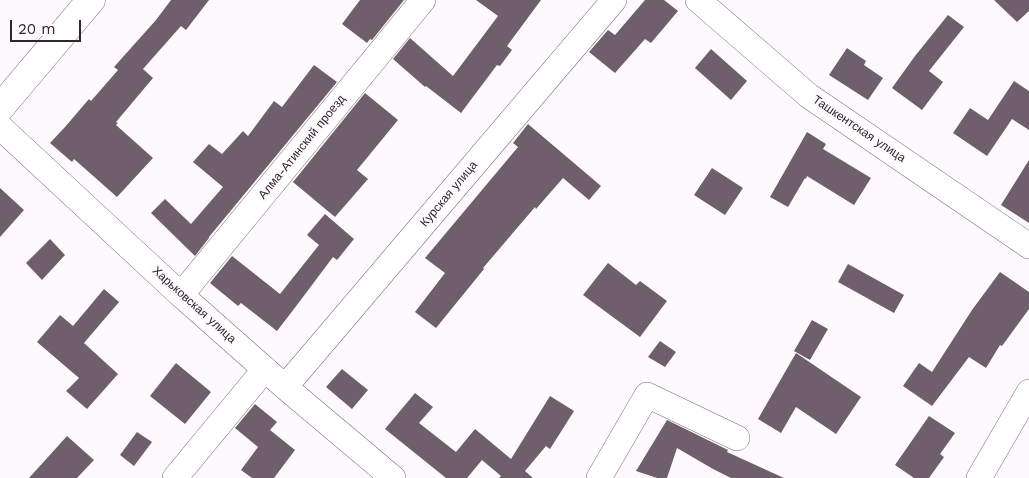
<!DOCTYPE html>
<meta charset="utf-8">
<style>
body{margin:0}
#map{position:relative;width:1029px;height:478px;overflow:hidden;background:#fdf9fd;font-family:"Work Sans",sans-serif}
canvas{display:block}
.scale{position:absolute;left:10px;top:20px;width:71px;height:22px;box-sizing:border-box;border:2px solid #2e272d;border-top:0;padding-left:6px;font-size:15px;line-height:18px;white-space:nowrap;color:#2e272d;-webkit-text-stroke:4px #fdf9fd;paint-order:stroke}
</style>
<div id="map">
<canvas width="1029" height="478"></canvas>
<div class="scale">20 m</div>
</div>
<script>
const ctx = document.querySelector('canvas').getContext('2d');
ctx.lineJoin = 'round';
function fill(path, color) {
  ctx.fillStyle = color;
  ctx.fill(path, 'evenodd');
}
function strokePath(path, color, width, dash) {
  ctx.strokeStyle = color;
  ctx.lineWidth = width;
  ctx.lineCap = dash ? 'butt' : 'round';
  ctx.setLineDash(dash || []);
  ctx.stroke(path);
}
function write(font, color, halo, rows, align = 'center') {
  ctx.font = font + ' "Work Sans",sans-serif';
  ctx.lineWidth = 5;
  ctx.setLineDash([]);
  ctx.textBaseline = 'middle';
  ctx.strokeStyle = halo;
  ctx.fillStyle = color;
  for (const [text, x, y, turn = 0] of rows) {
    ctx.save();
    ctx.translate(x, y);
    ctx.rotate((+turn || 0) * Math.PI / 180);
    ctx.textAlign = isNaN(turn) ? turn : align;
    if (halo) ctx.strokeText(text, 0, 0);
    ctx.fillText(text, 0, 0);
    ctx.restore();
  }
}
fill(new Path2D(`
 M171,0H209L186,30L181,26L143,69L153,78L116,122L118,123L116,125L153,158L117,197L74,159L72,162L50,143L65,127L89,99L91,101L118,70L114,67L156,20Z
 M360,0H404L372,40L370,39L367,43L342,24Z
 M476,0H541L507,46L512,50L500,66L497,65L461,113L426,86L425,87L393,59L410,38L453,76L498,16Z
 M645,0H664L678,11L651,43L645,39L615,73L589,52L608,30L615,35Z
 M994,0H1029V11L1017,22Z
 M948,15L964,27L929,71L943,82L922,110L892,88L915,56Z
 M847,48L866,61L864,65L883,78L868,100L829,75Z
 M711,49L747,81L731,100L695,68Z
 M314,65L337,82L209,237V238L195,256L151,213L165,199L191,224L223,187L193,162L209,144L222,154L243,131L248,136L274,101L282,107Z
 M1014,81L1029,91V130L1012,119L987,156L953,133L970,108L988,120Z
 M365,93L398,120L357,170L368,179L335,217L293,182Z
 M528,124L601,186L589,200L563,178L536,209L535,207L483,268L484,269L436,328L415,312L445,273L425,258L518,147L513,143Z
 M807,132L826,144L823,149L871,178L854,205L807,176L806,179L805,178L788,207L770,197Z
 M1029,160V223L1001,205Z
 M712,168L743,188L725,215L694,195Z
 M0,188L24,210L0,237Z
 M325,214L354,239L337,260L333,257L294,309L277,331L241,303L238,306L210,283L232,256L280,294L319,245L307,235Z
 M50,239L65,255L42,280L26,263Z
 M608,263L636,285L640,281L667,301L640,337L583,295Z
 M848,264L904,295L894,313L838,282Z
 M1000,272L1029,292V309L1002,346L1000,345L986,368L969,357L932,406L903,386L919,363L932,372L972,310Z
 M104,289L119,302L84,343L118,374L87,409L66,391L79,378L37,342L60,315L73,326Z
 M812,320L828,329L810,360L794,351Z
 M660,341L676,352L665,367L648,357Z
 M796,353L861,397L836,434L796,407L781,433L758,419Z
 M176,363L211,392L185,424L150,396Z
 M342,369L368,390L352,409L326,387Z
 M415,393L433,407L419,423L456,452L475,429L511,459L550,396L574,411L550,449L546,446L525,471L533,478H499L501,476L482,460L467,478H446L385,429Z
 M255,404L277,422L270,430L295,450L274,478H252L241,470L258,447L235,428Z
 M929,416L955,433L940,454L944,457L929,478H914L895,465Z
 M667,420L728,450L727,452L784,478H731L713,469L677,448L667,478H657L636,471Z
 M137,432L152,442L134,466L120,455Z
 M67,436L94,460L77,478H29Z`), '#6f5e6c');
const minor = new Path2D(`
 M698,0L809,96L1029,246
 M0,127L181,295L285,387L393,478
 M181,295L423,0
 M285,387L614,0
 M175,478L265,369
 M599,478L647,395L737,438
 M979,478L1029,392`);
const major = new Path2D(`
 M0,108L91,0`);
strokePath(minor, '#7e6d7b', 26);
strokePath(major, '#7e6d7b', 29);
strokePath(minor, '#fff', 25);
strokePath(major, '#fff', 28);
write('12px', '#2e272d', '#fdf9fd', [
 ["Ташкентская улица",859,129,34],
 ["Алма-Атинский проезд",302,147,-51],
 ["Курская улица",449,194,-50],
 ["Харьковская улица",194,305,42]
]);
</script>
